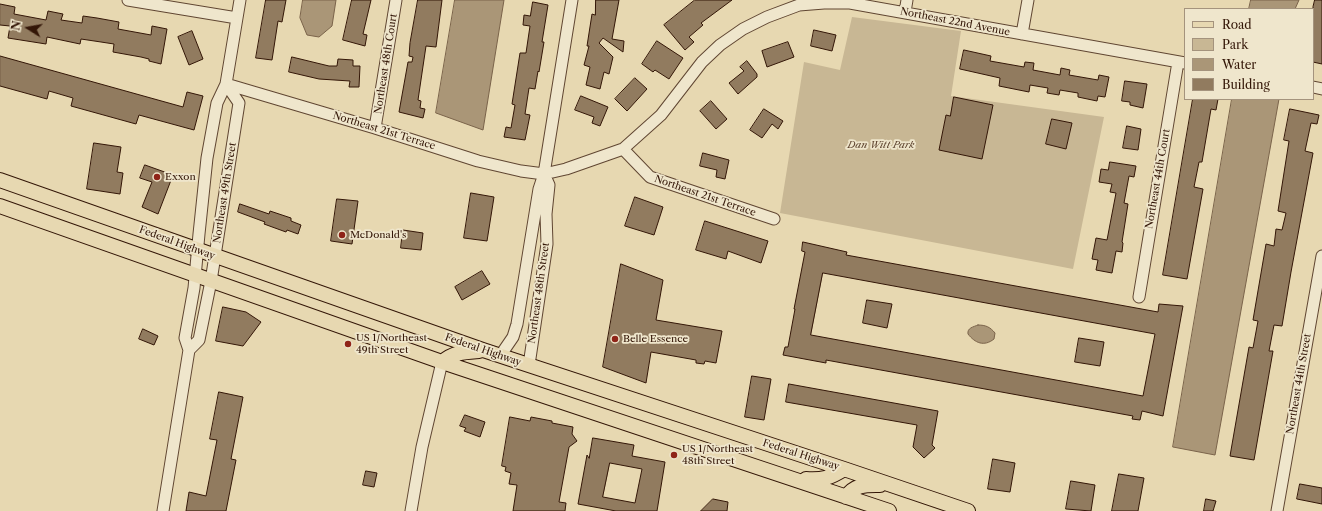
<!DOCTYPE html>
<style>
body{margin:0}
#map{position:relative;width:1322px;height:511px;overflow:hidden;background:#e7d8b1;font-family:"Libre Caslon Text",serif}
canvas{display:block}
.legend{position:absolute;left:1184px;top:8px;width:130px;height:92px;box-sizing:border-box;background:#efe6cc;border:1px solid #a4937d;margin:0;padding:5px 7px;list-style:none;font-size:12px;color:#331607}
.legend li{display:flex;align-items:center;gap:8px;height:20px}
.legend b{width:20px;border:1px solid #a4937d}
.north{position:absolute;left:8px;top:8px;width:40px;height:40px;-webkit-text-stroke:3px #efe6cc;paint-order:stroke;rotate:281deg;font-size:11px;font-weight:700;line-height:16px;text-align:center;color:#331607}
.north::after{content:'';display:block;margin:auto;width:14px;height:18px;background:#331607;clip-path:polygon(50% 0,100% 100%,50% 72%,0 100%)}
</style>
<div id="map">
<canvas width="1322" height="511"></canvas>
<ul class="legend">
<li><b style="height:5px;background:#e7d8b1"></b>Road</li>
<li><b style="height:11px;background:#c8b794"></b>Park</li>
<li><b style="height:11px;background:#aa9677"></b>Water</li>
<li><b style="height:11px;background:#917b5f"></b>Building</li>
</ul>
<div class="north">N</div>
</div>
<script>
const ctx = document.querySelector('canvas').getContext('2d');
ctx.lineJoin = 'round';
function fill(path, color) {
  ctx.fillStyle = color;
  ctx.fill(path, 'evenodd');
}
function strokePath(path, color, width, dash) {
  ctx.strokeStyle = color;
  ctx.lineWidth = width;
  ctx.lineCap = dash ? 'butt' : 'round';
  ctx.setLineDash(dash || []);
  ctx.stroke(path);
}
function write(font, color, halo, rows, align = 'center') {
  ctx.font = font + ' "Libre Caslon Text",serif';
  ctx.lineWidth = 3.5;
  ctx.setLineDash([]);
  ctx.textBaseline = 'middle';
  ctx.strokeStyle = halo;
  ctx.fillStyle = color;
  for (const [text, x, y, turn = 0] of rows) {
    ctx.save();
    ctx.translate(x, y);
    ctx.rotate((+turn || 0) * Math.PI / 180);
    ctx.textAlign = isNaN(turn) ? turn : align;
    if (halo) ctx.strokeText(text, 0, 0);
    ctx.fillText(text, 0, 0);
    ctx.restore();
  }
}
fill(new Path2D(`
 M852,17L961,31L951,96L1104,117L1073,269L780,213L804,62L840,70Z`), '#c8b794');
const water = new Path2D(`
 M303,0H336L332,26L319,37L307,35L300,18Z
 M455,0H504L483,130L436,113Z
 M1251,0H1299L1295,9H1249Z
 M1232,99H1279L1215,455L1173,447Z
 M978,325C986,325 990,327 995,333L994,339C984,347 975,343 968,334C967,328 973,327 978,325Z`);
fill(water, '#aa9677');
strokePath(water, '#7a634a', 1);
const building = new Path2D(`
 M266,0H286L282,22L278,21L272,60L256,58Z
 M352,0H371L363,34L367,35L365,46L343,40Z
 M418,0H442L436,47L426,46L418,100L421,101L420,108L425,109L423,118L399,112L408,62H412L413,57L409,56L410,43Z
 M596,0H619L612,39L624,41L623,52L603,38L599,43L613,57L609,74L604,72L600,89L586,85L590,67L584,65L589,46H587L592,14L595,15Z
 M695,0H732L701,23L703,25L689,37L694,42L685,50L664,25Z
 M1315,0H1322V64L1313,62V7Z
 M533,2L548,5L542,42H544L539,72L538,71L535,89L529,88L525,114L530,115L525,140L504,137L506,127L511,128L515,105L512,104L520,53H526L530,26L523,25L524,15L530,16Z
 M0,4L15,7L14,14L46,20L48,11L63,14L61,20L82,23L83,16L97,18L119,22L118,29L151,35L152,26L167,29L161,64L149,61V59L141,57L113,52L114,44L101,42L81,39L80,44L47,37L46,44L8,38L10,26L0,25Z
 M814,30L836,35L832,51L811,46Z
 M192,31L203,59L189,65L178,37Z
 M657,41L683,58L669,79L655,70L653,72L642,64Z
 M788,42L794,57L767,67L762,51Z
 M964,50L991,56L990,61L1024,67L1025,62L1034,63L1033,70L1060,75L1061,68L1070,70L1069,75L1098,80L1099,75L1109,77L1105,97L1098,96L1097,101L1078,97V93L1060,90L1059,95L1047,93L1048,88L1030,85L1029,92L999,86L1000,78L960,69Z
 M0,56L183,107L187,92L203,96L194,130L139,115L136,124L71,106L73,98L49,91L47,99L0,86Z
 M292,57L329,66H337L338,59L353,60V66H360L359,87H349L350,81L319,79L289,72Z
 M747,61L757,74V77L738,94L729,83L744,71L740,67Z
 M635,78L647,89L627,111L615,99Z
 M1125,81L1147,84L1143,108L1130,105V102L1122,101Z
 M581,96L608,107L600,126L592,123L594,117L575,110Z
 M954,97L993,105L982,159L939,150L946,115L950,116Z
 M1193,99H1218L1216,110L1211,109L1202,162H1199L1194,187L1203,189L1187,279L1163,275Z
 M711,101L727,119L716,129L700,111Z
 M764,109L783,121L778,129L772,124L762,138L750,130Z
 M1290,109L1319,115L1317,124L1311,123L1305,151L1313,153L1291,272L1282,326L1274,325L1269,351H1273L1254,460L1230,456L1249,347L1253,348L1258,321L1253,320L1266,244L1274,246L1276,229L1282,230L1286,213L1278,211L1289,141L1284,140Z
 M1052,119L1072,123L1066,149L1046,144Z
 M1127,126L1141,129L1138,150L1123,148Z
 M94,143L121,147L117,172L123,173L120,194L87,189Z
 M703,153L729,160L725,179L716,177L717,170L700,166Z
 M1110,162L1136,166L1134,177L1129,176L1124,203L1128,204L1122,242L1123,243L1122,252L1116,251L1112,273L1096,270L1098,260L1092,259L1096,238L1107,240L1116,193L1110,192L1112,184L1099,182L1101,169L1108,170Z
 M145,165L173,175L158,214L142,207L152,182L140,178Z
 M471,193L494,197L487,241L464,238Z
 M635,197L663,207L654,235L625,226Z
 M337,199L358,201L352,244L331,241Z
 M240,204L269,214L270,211L291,218V221L301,225L298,234L287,230L286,232L264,224L265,222L238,212Z
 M705,221L768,241L761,263L728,251L726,259L696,250Z
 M403,230L423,233L421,250L401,248Z
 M803,242L847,252L846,255L1158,312L1159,304L1183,306L1163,416L1142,411L1140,420L1132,419L1133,416L826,360V363L783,355L785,347H788L795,309H794L805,252L802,251ZM823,273L1155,334L1143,396L811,335Z
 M621,264L663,280L656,320L722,331L716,363L705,361L704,364L696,363V360L651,352L646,383L603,367Z
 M482,271L490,284L462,300L455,287Z
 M867,300L892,304L887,328L863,323Z
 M223,307L246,312L261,322L243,346L216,341Z
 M143,329L158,336L154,345L139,339Z
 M1079,338L1104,342L1100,366L1075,362Z
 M752,376L771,379L764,420L745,417Z
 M789,384L938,411L932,445L935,448L924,458L913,447L917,425L786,402Z
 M219,392L243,397L231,459L236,460L226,511H186L189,492L206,496L217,440L210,439Z
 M465,415L485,422L480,437L464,431L466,428L460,426Z
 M510,417L530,421L531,417L552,421V423L573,427L572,434L577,441L569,447L559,502L566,503L565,511H513L517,485L509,484L511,473L505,471L506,467L502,466Z
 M593,438L634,445L632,456L665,462L657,511H616L578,504L587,455L589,458ZM610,463L642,469L635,503L603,497Z
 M993,459L1015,463L1010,492L988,489Z
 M366,471L377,473L374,487L363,485Z
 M1119,474L1144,478L1138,511H1112Z
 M1071,481L1095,485L1091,511L1066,509Z
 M1300,484L1322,488V504L1297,499Z
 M713,499L728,502L727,511H701Z
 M1206,499L1216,501L1213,511H1204Z`);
fill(building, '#917b5f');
strokePath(building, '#331607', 1);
const minor = new Path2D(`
 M128,0L237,18
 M905,12L907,0
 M1022,34L1028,0
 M226,84L375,128L478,161L521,171L544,174L566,169L623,149L661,115L702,62L720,45L743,29L767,17L799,5L824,3H850L1185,63
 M1313,87L1322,89
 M375,128L396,0
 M623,149L650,177L774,219
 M1139,297L1178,62
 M189,350L199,340L211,281L239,103L226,84
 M500,356L513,337L517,324L539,189L544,174L572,0
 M529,365L547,244L546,214L549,185L544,174
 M163,511L189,350L185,338L194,288L199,234L207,158L217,103L226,84L240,0
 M411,511L422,447L442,362
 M1277,511L1322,256`);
const major = new Path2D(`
 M0,180L483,350L844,469L968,511
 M0,206L442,362L889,511
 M442,362C454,352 464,352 479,351
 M806,479C823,480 830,478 844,469
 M846,497C855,484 866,485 880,485`);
strokePath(minor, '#604632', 13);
strokePath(major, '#331607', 16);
strokePath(minor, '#efe6cc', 11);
strokePath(major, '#e7d8b1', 14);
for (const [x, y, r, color] of [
 [157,177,4,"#8f2418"],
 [342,235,4,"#8f2418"],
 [615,339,4,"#8f2418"],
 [348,344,4,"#8f2418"],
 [674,455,4,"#8f2418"]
]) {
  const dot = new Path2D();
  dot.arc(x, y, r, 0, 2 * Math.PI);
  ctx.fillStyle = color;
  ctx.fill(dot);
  strokePath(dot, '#efe6cc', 1.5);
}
write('10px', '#331607', '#efe6cc', [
 ["Northeast 22nd Avenue",955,22,11],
 ["Northeast 48th Court",386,64,-81],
 ["Northeast 21st Terrace",384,131,17],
 ["Northeast 44th Court",1158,179,-80],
 ["Northeast 49th Street",225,193,-81],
 ["Northeast 21st Terrace",705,196,19],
 ["Federal Highway",177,243,20],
 ["Northeast 48th Street",539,293,-82],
 ["Federal Highway",483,350,19],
 ["Northeast 44th Street",1299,384,-80],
 ["Federal Highway",801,455,18]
]);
write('italic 10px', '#604631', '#efe6cc', [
 ["Dan Witt Park",881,145]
]);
write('10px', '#331607', '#efe6cc', [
 ["Exxon",165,177],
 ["McDonald's",350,235],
 ["US 1/Northeast",356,338],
 ["49th Street",356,350],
 ["Belle Essence",623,339],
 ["US 1/Northeast",682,449],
 ["48th Street",682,461]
], 'left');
</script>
